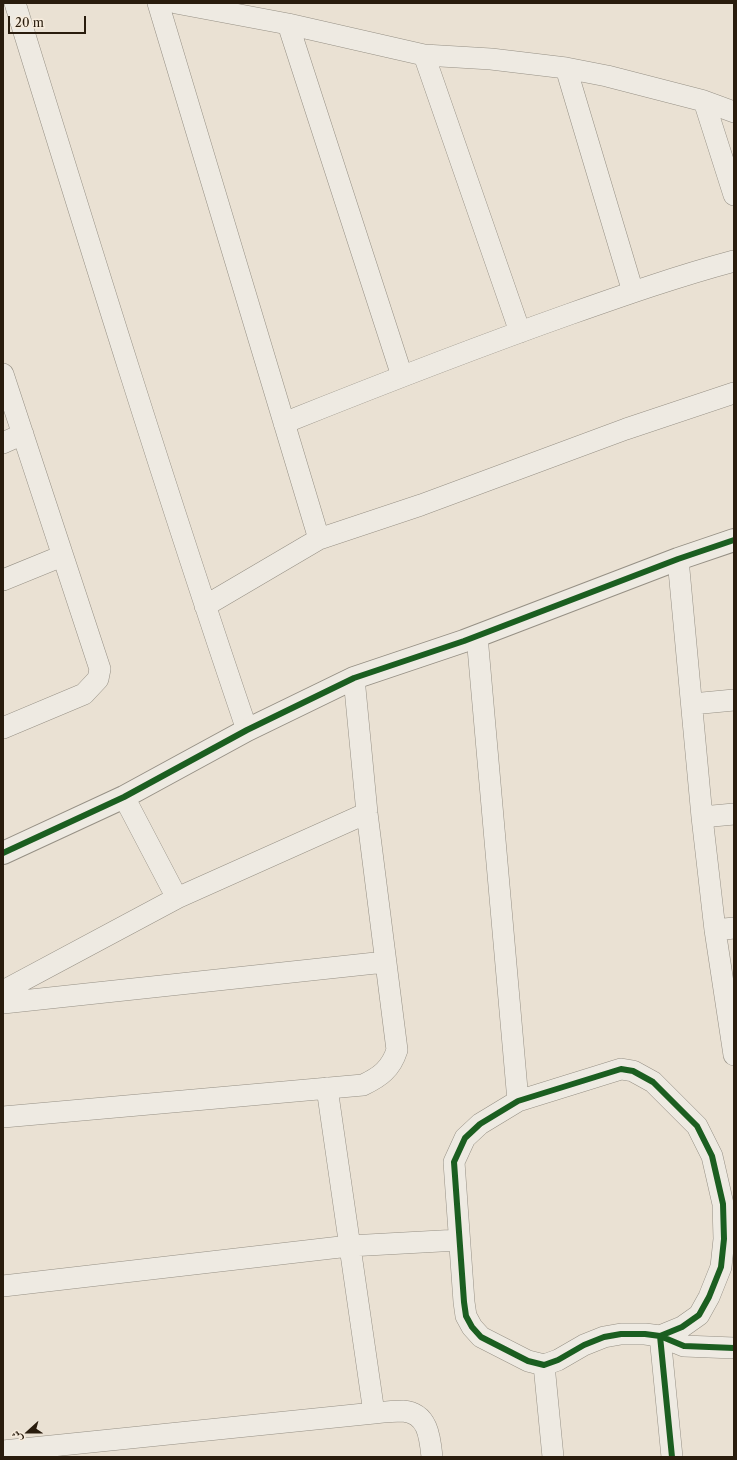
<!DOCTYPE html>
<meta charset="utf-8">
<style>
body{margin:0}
#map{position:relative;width:737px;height:1460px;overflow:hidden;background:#eae1d3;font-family:"Libre Caslon Text",Amiri,serif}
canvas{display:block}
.frame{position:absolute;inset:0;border:4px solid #291c0d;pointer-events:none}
.north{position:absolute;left:8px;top:1412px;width:40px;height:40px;-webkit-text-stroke:3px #f7ecdd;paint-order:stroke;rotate:249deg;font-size:11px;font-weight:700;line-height:16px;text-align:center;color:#291c0d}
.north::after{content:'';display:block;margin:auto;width:14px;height:18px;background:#291c0d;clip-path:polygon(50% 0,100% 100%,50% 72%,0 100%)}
.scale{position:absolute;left:8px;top:16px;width:78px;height:18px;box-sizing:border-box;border:2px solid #291c0d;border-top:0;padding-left:5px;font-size:12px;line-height:14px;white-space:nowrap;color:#291c0d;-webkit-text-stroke:3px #f7ecdd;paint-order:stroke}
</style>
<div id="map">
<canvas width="737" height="1460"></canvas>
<div class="frame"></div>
<div class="north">ش</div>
<div class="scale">20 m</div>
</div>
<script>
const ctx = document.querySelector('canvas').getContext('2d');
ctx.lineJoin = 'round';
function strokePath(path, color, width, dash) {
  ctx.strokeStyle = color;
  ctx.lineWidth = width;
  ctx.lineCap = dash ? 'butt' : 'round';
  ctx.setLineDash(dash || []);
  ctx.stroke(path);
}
const minor = new Path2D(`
 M15,3C90,246 165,489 247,730
 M158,3L319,539
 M176,3L288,24L424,55L491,59L566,68L607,76L704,101L734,112
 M288,24L402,376
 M424,55L520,332
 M566,68L633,292
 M704,101L734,195
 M3,374L100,669L98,679L84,694L3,728
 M284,423C379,385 474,348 570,314C624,295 678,276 734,261
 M3,443L23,434
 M678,559L702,817L715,930L734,1055
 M3,580L62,556
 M205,606L319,539L421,505L626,429L734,393
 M477,636L518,1101
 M692,704L734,700
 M124,797L177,898
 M702,817L734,814
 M715,930L734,928
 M3,991L177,898L367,813
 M3,1003L385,962
 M327,1088L374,1413
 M3,1117L363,1085C380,1077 391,1069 397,1050L367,813L354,678
 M3,1286L349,1246L459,1240
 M544,1365L553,1457
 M3,1451L374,1413C384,1412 394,1411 403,1411C428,1413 430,1437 432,1457
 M672,1457L660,1336L682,1327L699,1315L709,1297L721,1267L724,1239L723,1204L712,1156L697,1126L653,1082L633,1071L621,1069L518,1101L480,1124L465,1138L454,1162L464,1302L466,1316L472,1327L481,1337L528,1361L544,1365L558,1360L584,1345L604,1337L621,1334H645L660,1336L684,1346L734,1348`);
const tertiary = new Path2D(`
 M3,853L124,797L247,730L354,678L464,641L678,559L734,540`);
strokePath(minor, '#969085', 22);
strokePath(tertiary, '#969085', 24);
strokePath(minor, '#eeeae2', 21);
strokePath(tertiary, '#eeeae2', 22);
strokePath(new Path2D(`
 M3,853L124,797L247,730L354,678L464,641L678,559L734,540
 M672,1457L660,1336L682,1327L699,1315L709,1297L721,1267L724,1239L723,1204L712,1156L697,1126L653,1082L633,1071L621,1069L518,1101L480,1124L465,1138L454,1162L464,1302L466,1316L472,1327L481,1337L528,1361L544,1365L558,1360L584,1345L604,1337L621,1334H645L660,1336L684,1346L734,1348`), '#1b5e20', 6);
</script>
